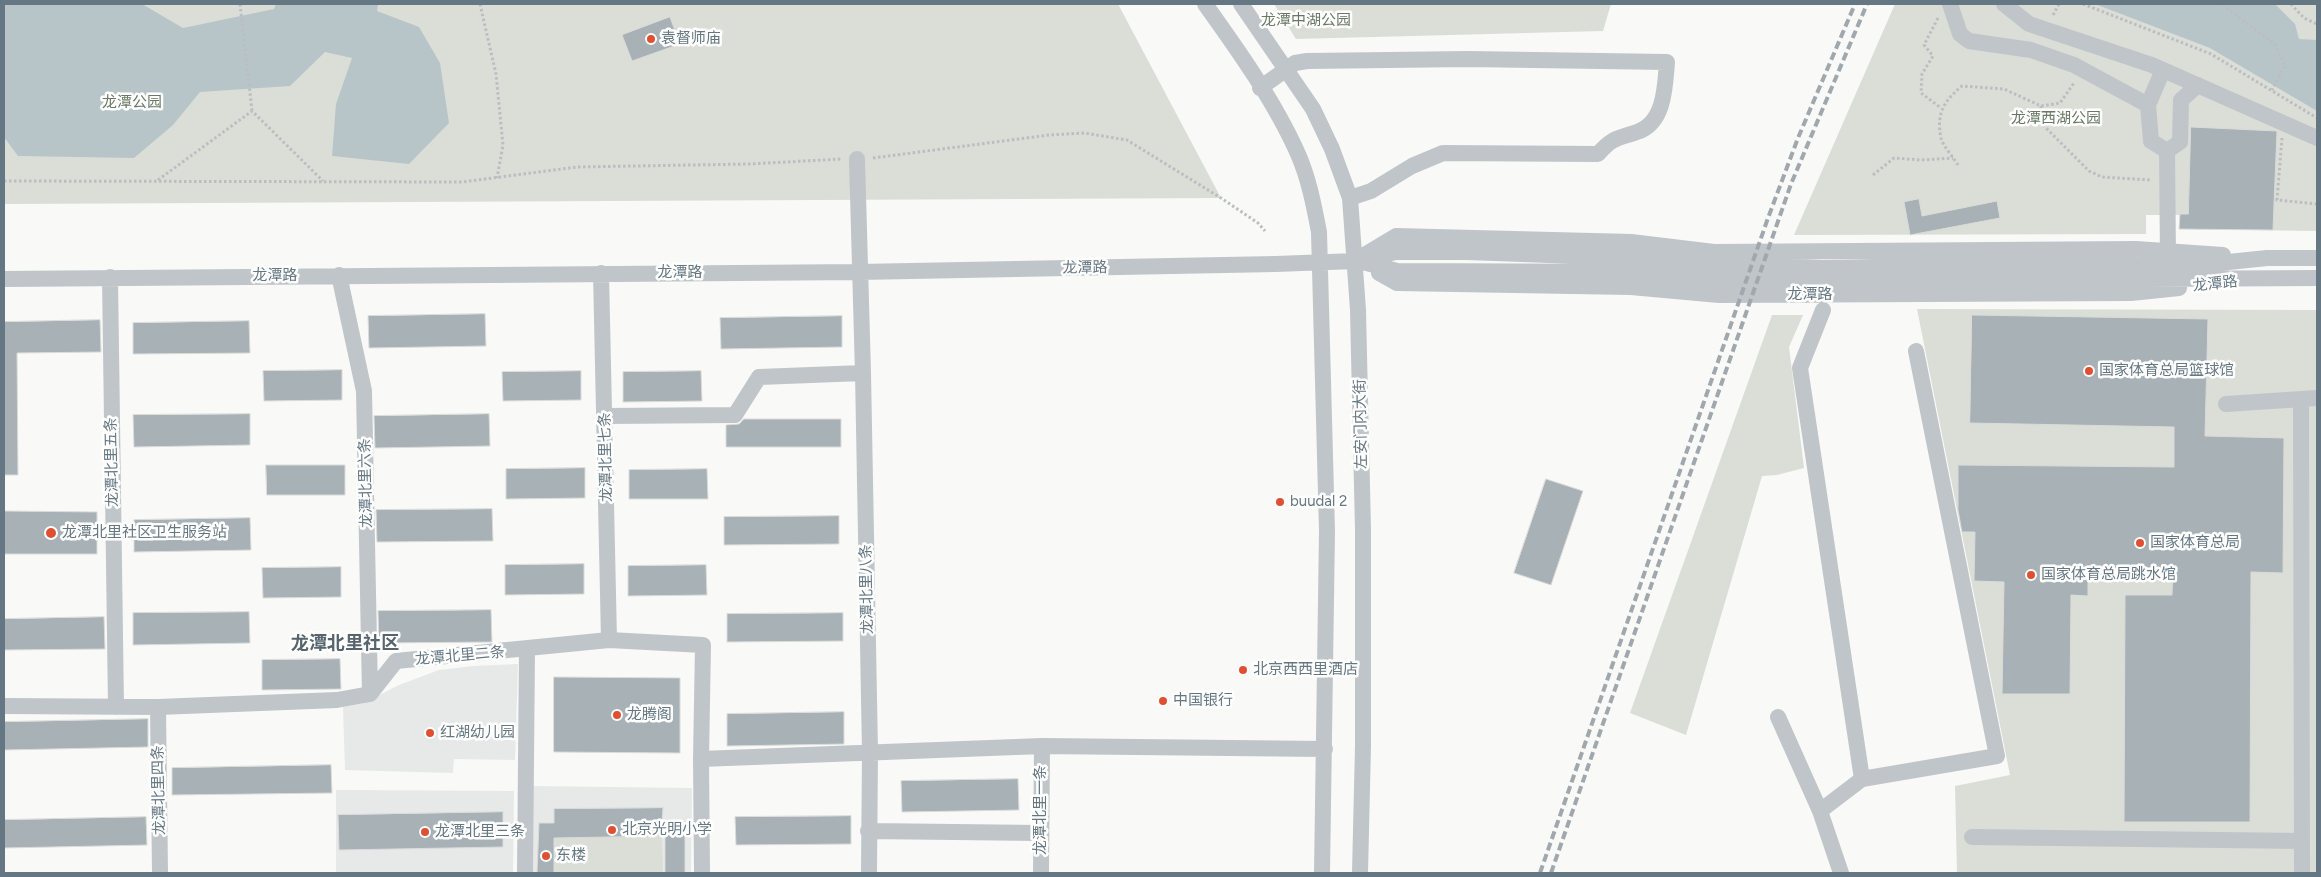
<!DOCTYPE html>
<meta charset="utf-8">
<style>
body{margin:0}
#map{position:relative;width:2321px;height:877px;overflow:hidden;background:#f9f9f7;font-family:Figtree,sans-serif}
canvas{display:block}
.frame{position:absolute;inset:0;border:5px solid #657782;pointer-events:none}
</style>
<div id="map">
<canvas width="2321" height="877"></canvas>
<div class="frame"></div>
</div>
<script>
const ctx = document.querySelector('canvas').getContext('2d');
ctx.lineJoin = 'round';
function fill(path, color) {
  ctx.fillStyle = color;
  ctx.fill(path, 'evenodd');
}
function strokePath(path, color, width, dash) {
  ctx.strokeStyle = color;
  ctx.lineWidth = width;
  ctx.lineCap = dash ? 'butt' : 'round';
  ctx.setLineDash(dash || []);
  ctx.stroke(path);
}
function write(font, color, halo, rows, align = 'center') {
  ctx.font = font + ' Figtree,"Noto Sans SC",sans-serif';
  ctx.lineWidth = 5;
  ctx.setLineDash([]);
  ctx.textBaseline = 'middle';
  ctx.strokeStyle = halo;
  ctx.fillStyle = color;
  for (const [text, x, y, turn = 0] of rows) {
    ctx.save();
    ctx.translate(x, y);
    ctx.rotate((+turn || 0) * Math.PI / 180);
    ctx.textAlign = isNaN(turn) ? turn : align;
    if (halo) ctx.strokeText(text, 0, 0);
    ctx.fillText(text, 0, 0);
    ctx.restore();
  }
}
fill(new Path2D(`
 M518,664L515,760L454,759L453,773L345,770L343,707L364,703L399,685L439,670L473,666Z
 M533,786L692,788L691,873H532Z
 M336,790L514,791L513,873H336Z`), '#e7e9e8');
fill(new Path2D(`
 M4,4H1118L1221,198L4,204Z
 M1274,4H1611L1603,31L1296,39Z
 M1895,4H2317V231L2179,229L2180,215H2146V234L1794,235Z
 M1917,309L2317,310V873H1957L1955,786L2010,775Z
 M1772,315H1803L1789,347L1804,468L1777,475L1762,476L1686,735L1630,713Z
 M662,836L663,873H554V838Z`), '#daded7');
fill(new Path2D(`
 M4,4H142L183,28L274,9L276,4H378L377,11L419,27L440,63L449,123L409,164L332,156L336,104L352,58L325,52L290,86L200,92L173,125L134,158L18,156L4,137Z
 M2095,4H2275L2295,24L2299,39L2317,40V111L2210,48Z`), '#b8c5c8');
const building = new Path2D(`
 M670,17L680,44L632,61L622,35Z
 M2191,127L2277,131L2273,230L2179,229L2180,214H2188Z
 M1919,199L1922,216L1997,201L2000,218L1910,235L1904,202Z
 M485,314L486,346L369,348L368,316Z
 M1972,315L2208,319L2205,436L2284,438L2283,573L2251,572L2250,822H2124L2125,595H2172L2173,569L2088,568V596L2071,595L2070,694H2002L2004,582L1974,581L1975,532H1962L1958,510V465L2174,467V427L1970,423Z
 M842,316V347L721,349L720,318Z
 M100,320L101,352L17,353L18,475H4V322Z
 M249,321L250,353L133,354V323Z
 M342,370V400L264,401L263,371Z
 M581,371V400L503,401L502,372Z
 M701,371L702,401L623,402V372Z
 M250,414V445L134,447L133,415Z
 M489,414L490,446L375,448L374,416Z
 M744,419H841V447H726V425L739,424Z
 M266,465H345V495H267Z
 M585,468V498L506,499V469Z
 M707,469L708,499H629V470Z
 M1546,479L1583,491L1551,585L1514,573Z
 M492,509L493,541L377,542L376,510Z
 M4,511L97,512V554H4Z
 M839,516V544L724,545V517Z
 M250,518L251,550L134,552V520Z
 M584,564V594L505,595V565Z
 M706,565L707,595L628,596V566Z
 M341,567V597L263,598L262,568Z
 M491,610L492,642L379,643L378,611Z
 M249,612L250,643L133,645V613Z
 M843,613V641L727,642V614Z
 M104,617L105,649L4,650V619Z
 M340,659L341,689L262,690V660Z
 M554,677L680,678V753L554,752Z
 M844,712V744L727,746V714Z
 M148,719V747L4,750V722Z
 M331,765L332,793L172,795V768Z
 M1018,779L1019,810L902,812L901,781Z
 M663,808L662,822H685V873H665V836L554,838V873H537L539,823H554V809Z
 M503,812V847L339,850L338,815Z
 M851,816V844L736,845L735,817Z
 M146,817L147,845L4,848V820Z`);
fill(building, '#a7b1b6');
strokePath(building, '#dbdbd9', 1);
strokePath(new Path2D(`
 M240,4L252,111
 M480,4L496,74L503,145L497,178
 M2083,4L2211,54L2317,118
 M2224,4L2225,7L2275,44L2285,66L2272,90
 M2291,4L2304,18L2317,24
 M2053,15L2059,4
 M1938,18L1924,45L1933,56L1922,74L1921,93L1941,108
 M2041,106L2040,122L2089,171L2102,177L2151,180
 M2282,138L2277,200L2317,204
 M873,158L1049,135L1084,133L1127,140L1221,198L1258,223L1265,231
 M1958,165C1953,157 1943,146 1941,138C1936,113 1944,101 1962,86L2004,89L2041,106L2060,103L2074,83
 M1873,175L1894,158L1921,160L1953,158
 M158,180L252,111L323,181
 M4,181L462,182L577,167L749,164L842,159`), '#bbbec1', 3, [2.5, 2.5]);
strokePath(new Path2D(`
 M1205,4C1238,50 1275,102 1298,154C1309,179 1314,206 1319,232L1327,531L1322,873
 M1241,4L1313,109L1332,149L1350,198L1358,310L1363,530V746L1360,873
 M1950,4L1960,34L1969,41L2031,50L2074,65L2148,105
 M2004,4L2029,24L2152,65L2317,138
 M2163,70L2148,105L2151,141L2167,151
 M1260,88L1295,63L1307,61L1468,59L1667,62C1665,86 1665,123 1637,132C1617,139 1613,137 1598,154L1443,153L1412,166L1371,191L1350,198
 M2167,151L2168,260
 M2167,151L2180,142L2181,100L2198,85
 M857,159L863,373L870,752L869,873
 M1366,254L1396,236L1631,242L1714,252L2136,249L2223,255
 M1359,261L1397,271L1631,272L1710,279L1800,281L2317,278
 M601,273L609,640
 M1379,273L1397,283L1631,287L1719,295L2131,293L2179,288
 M339,275L364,391L370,694
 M110,277L116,707
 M4,279L859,272L1276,264L1355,261L1396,252H1467L1633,258L1714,265L1823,268L2033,264L2190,266L2267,258H2317
 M1823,310L1800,368L1862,779
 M2301,399L2302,873
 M2226,404L2317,398
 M606,416L735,415L759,377L863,373
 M4,706L158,707L337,700L370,694L396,661L609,640L703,645L701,759L702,873
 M158,707L160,873
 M1778,717L1820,811L1841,873
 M701,759L1042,746L1325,749
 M1820,811L1862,779L1997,756L1916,351
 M868,831L1040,833
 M1972,837L2302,841
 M525,873L527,650
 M1041,873L1042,746`), '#c0c5c9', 16);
strokePath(new Path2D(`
 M1540,873L1768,218L1798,138L1855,4
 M1551,873L1791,184L1867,4`), '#a0a8ae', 4, [8, 4]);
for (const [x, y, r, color] of [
 [651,39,5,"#df5032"],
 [2089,371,5,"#df5032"],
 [1280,502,5,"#df5032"],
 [51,533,6,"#df5032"],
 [2140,543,5,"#df5032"],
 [2031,575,5,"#df5032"],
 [1243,670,5,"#df5032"],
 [1163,701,5,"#df5032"],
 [617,715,5,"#df5032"],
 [430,733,5,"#df5032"],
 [612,830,5,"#df5032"],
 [425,832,5,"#df5032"],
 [546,856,5,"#df5032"]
]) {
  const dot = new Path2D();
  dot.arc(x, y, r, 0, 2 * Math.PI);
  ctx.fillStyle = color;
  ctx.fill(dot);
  strokePath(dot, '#fff', 2);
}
write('15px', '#697a64', '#fff', [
 ["龙潭中湖公园",1306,21],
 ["龙潭公园",132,103],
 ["龙潭西湖公园",2056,119]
]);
write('15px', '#657782', '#fff', [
 ["袁督师庙",661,39],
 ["国家体育总局篮球馆",2099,371],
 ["buudal 2",1290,502],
 ["龙潭北里社区卫生服务站",62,533],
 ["国家体育总局",2150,543],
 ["国家体育总局跳水馆",2041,575],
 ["北京西西里酒店",1253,670],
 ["中国银行",1173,701],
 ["龙腾阁",627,715],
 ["红湖幼儿园",440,733],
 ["北京光明小学",622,830],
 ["龙潭北里三条",435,832],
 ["东楼",556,856]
], 'left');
write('15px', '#657782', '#fff', [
 ["龙潭路",1085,268,-1],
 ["龙潭路",680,273],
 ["龙潭路",275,276],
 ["龙潭路",2215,284,-6],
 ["龙潭路",1810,295],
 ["左安门内大街",1361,424,-91],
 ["龙潭北里七条",606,457,-91],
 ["龙潭北里五条",112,462,-91],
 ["龙潭北里六条",366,483,-91],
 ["龙潭北里八条",867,589,-91],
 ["龙潭北里二条",460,656,-5],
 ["龙潭北里四条",159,790,-91],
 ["龙潭北里一条",1041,810,-90]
]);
write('bold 18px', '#57646d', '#fff', [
 ["龙潭北里社区",345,644]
]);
</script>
